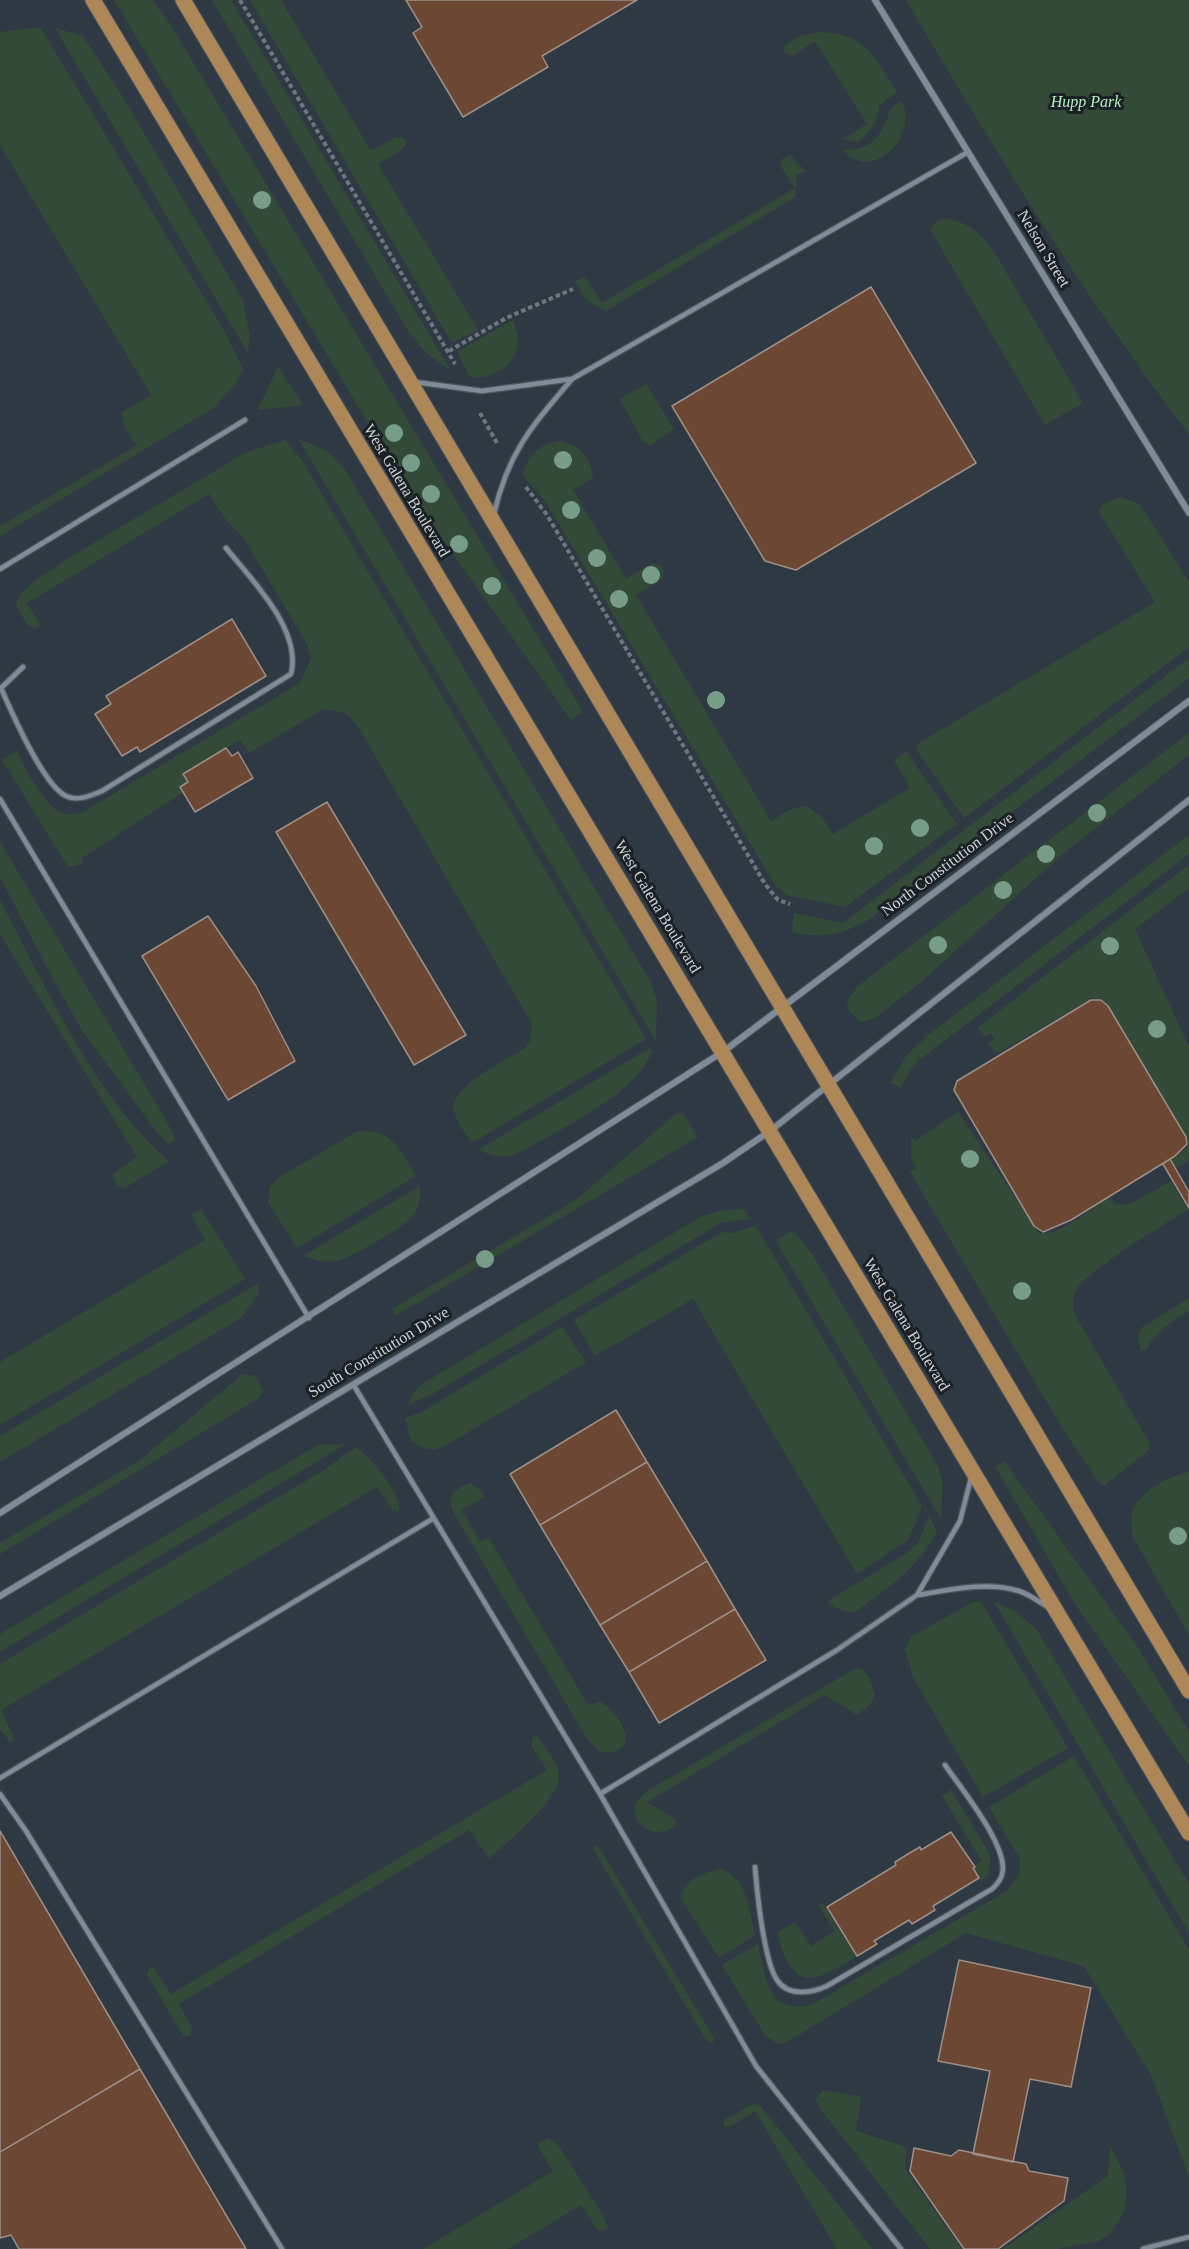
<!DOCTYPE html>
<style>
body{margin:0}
canvas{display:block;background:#2f3943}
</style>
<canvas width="1189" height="2249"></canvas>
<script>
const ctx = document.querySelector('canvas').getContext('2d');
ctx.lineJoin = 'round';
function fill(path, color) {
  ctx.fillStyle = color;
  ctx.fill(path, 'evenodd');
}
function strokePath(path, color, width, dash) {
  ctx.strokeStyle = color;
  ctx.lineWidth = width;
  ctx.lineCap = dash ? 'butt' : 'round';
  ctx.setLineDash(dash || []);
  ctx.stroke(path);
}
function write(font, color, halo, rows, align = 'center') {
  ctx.font = font + ' "Times New Roman",serif';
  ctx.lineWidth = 6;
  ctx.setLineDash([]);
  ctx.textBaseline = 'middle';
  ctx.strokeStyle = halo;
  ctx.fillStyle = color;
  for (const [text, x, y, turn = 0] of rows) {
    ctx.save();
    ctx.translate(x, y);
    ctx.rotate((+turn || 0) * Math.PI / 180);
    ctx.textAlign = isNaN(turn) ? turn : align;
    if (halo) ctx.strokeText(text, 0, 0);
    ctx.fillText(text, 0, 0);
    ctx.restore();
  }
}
fill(new Path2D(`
 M114,0H152L170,24L583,712L571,720L413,498Z
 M212,0H231L451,371L425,352L408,331Z
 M250,0H281L371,151L396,137L405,139L407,143L400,151L378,164L478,330L452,343Z
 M906,0H1189V434C1084,297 994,149 906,0Z
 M40,27L225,332L243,369L236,383L215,407L0,536V526L136,446L124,425L122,412L151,395L0,145V32Z
 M55,28L83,36L119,91L243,300L250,336L248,353Z
 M819,32C866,33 874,56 897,92L879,105C878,122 871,133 857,142L843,139L867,124L815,41L792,56L784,51V46L799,36Z
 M902,101C919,136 872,185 842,149C869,154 884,134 890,109Z
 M790,155L806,172L797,174L795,197L606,311L586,300L575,281L584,277L587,280L602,303L795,188L780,165L782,159Z
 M943,218C971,223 978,231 995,253L1083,403L1045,425L931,231L934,224Z
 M513,320C516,330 520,339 517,349C511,369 489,380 470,377L457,352Z
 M278,367L303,405L258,410V409Z
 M646,384L674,429L651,445L643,442L620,399Z
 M285,440L301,459L646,1039L472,1143C466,1133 456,1123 454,1110C449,1087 507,1060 525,1048L529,1043L532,1024L360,730L346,713L324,709L249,753L240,740L181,774L187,782L179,787L182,793L82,858V864L68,867L2,760L17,751C22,765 43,800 56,810C64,816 74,814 83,812L300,683L311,658L307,644L243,537L226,520L209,494L27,603L40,624L37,629L27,625L16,605L20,595L32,583L72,556L247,452Z
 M299,440C321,446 332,453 346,471L649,979L657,999L656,1041Z
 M559,441C579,444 591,458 593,478L573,490L626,579L652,563L661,565L664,571L662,579L636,595L771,821L791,809L806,806L822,817L833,834L910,788L894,760L906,751L957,824L845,907L786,895L775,885L547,504L523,475C528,455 539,445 559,441Z
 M1120,497L1140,504L1189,582V647L964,818L918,752L916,745L1155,602L1099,512L1102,505Z
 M1189,658V678L870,919C841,935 824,939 792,932L794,913L843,923Z
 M1189,733V755L1065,852L921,982L875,1018L860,1022L849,1011L847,1001L857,987Z
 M1189,835V854L918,1061L907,1075L901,1088L890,1083L906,1056L927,1036Z
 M0,842L166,1120L176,1141L168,1143L159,1135L83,1032L52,977L0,877Z
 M1189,865V888L1135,929L1189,1047V1160L1176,1168L1170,1160L1187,1147L1188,1140L1103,1000L1091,999L996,1054L988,1043L995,1039L991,1033L984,1037L977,1028Z
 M0,900C45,985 95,1098 169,1161L123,1189L116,1184L112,1175L137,1157L0,934Z
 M650,1048L652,1051C638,1094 556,1131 517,1154C502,1159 492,1155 478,1150Z
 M958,1112L1039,1233C1058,1237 1094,1207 1110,1197L1116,1204L1128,1205L1171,1181L1188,1210C1166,1223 1084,1272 1075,1292C1072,1299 1073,1307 1075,1315L1149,1442V1450L1105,1485H1101L1064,1431L910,1172L916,1168L911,1160V1136L915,1141Z
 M677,1113L684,1114L698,1137L395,1316L392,1309L576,1200Z
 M370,1131C396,1135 404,1156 416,1176L297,1248L268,1202L270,1186L280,1177L356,1132Z
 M420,1186C420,1195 420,1204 415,1213C407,1226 355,1255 340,1260C327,1264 315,1260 303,1256Z
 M201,1209L245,1279L0,1425V1362L205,1240L191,1215Z
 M744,1209L750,1219L721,1223L434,1393L408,1405L413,1393L422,1384L702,1216L724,1210Z
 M756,1226L922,1506L909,1539L857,1574L693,1299L595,1356L574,1320L722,1232L731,1233Z
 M790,1232L796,1234L812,1254L937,1464L943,1484L941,1519L775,1240Z
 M259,1283L258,1295L242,1317L0,1462V1436Z
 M1189,1298V1311C1170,1322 1157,1331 1146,1350L1141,1351L1138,1337L1141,1328Z
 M562,1327L586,1362L445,1446C431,1452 421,1450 411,1440L405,1418L422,1412Z
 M243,1374L256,1376L263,1390L259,1398L0,1554V1543L140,1460Z
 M346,1444L0,1652V1634L318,1445Z
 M356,1447C369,1455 404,1497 399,1512L393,1511L377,1487L1,1710L15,1740L10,1742L0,1729V1664L324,1470Z
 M1005,1462L1139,1649L1189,1732V1766L1075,1604L995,1466Z
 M1189,1472V1635L1133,1537C1132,1530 1130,1521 1132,1513C1138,1491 1169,1476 1189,1472Z
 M470,1483L480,1490L484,1497L462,1510L480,1542L489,1538L588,1705L601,1702C612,1709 623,1722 626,1736C628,1750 609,1756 598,1750C593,1747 587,1738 583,1732L452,1510C448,1495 456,1488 470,1483Z
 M929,1516L937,1531C920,1567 885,1590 854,1613L835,1608L828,1601L905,1554L918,1543Z
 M973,1602H981L1068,1748L983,1797L914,1679L905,1649L911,1637Z
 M994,1602L1014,1610L1037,1630L1189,1884V1933Z
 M856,1668L862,1669L870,1679L875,1696L869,1706L857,1715L825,1695L647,1802L675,1819V1826C656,1840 631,1827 635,1804L644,1793Z
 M535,1736L539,1738C546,1750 561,1765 559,1779C556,1801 506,1845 489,1858L469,1830L179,2004L192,2028L190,2036H183L147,1974L150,1967L154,1968L171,1994L547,1770L532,1747V1739Z
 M1074,1756L1189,1950V2177L1151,2075L1085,1968L1080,1965L966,1933L787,2042L778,2044L765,2035L722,1965L758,1944C766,1978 767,2017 813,2004L1007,1891L1019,1875L1020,1859L989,1807Z
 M951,1790L991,1856L988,1875L981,1881L974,1868L981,1860L942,1796Z
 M597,1844L709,2030L714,2038L713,2043L706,2040L593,1849Z
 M721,1869C748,1878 749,1911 755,1935L719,1958L680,1897C686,1879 704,1872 721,1869Z
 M823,1903L856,1957C811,1985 793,1991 777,1933L795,1922L811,1946L835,1931L819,1906Z
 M823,2090L861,2097L856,2131L906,2147L905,2169L962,2249H930L818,2106L816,2100Z
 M753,2104L759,2105L768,2115L873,2249H837L755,2111L729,2127L724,2125V2120Z
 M549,2138L560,2148L604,2217L608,2228L605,2231L597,2229L581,2205L508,2249H423L553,2171L538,2147L540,2142Z
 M1110,2146L1123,2171L1127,2192L1124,2212L1111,2233L1099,2241L1056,2249H1003L1108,2176Z`), '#334a39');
const building = new Path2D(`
 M406,0H637L542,56L548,67L463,117L413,33L422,27Z
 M871,287L976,463L796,570L765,561L672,406Z
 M232,619L266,676L140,752L137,747L122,756L95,714L111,704L106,696Z
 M226,748L232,756L238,752L253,778L195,812L180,787L188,782L183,774Z
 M327,802L466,1035L414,1065L276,832Z
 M208,916L256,986L295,1061L228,1100L142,956Z
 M1091,1000H1101L1108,1006L1186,1137L1187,1144L1175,1156L1071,1220L1043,1232L1034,1226L954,1090L957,1081Z
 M1170,1159L1189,1192V1208L1163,1164Z
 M616,1410L647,1462L540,1525L510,1474Z
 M647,1462L707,1561L600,1625L540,1525Z
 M707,1561L735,1609L629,1672L600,1625Z
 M735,1609L766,1660L659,1723L629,1672Z
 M0,1831L140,2069L0,2152Z
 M951,1832L975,1867L973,1868L979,1878L933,1906L935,1910L912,1924L909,1920L874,1941L877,1944L857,1956L827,1907L896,1865L895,1862L908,1854L920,1847L921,1850Z
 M959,1960L1091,1988L1071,2087L1030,2079L1013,2162L973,2154L990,2071L938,2061Z
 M140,2069L246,2249H19L11,2235L0,2238V2152Z
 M914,2148L951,2156L959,2150L1026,2164L1029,2171L1068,2178L1064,2201L998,2249H964L910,2171Z`);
fill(building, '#6b4734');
strokePath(building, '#9d8e86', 1.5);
const lane = new Path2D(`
 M415,382L482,391L572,379
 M494,514C508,452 532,426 572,379L968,152
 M0,569L245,420
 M23,667L1,688C12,713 43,785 66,796C78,802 92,795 102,791L291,674C302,630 252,580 226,548
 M0,799L309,1318
 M353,1384L600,1794L756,2066L901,2249
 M917,1595C949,1590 987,1581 1019,1591C1029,1594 1039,1602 1048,1607
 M0,1778L434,1518
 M0,1794L26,1831L282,2249
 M600,1794L837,1650L917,1595L960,1521L971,1478
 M755,1867C757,1892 764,1961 777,1980C788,1997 812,1993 827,1986L992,1889C996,1885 1001,1881 1002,1874C1010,1848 960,1787 945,1765
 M1143,2249L1189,2237`);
const street = new Path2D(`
 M875,0L1189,513
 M0,1513L724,1051L1189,701
 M0,1596L723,1163L770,1131L1189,800`);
const primary = new Path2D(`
 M93,0L1189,1833
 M183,0L1189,1691`);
strokePath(lane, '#4e565e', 7);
strokePath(street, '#4e565e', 8);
strokePath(primary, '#4e565e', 17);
strokePath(new Path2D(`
 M240,0L455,364
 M449,351L506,318L573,289
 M480,413L497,443
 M526,487L547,515L765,884L778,900L790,904`), '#6e767f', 4, [4.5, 3]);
strokePath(lane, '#7f8b96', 4.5);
strokePath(street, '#7f8b96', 6);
strokePath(primary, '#ad8757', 15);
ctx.fillStyle = '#779d88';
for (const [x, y] of [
 [262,200],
 [394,433],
 [563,460],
 [411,463],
 [431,494],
 [571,510],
 [459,544],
 [597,558],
 [651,575],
 [492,586],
 [619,599],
 [716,700],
 [1097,813],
 [920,828],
 [874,846],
 [1046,854],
 [1003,890],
 [938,945],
 [1110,946],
 [1157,1029],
 [970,1159],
 [485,1259],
 [1022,1291],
 [1178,1536]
]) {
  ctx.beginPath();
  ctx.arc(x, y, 9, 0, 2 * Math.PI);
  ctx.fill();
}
write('italic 16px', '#b2eec0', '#1b2024', [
 ["Hupp Park",1086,103]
]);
write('16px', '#cdd3d9', '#1b2024', [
 ["Nelson Street",1043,249,59],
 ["West Galena Boulevard",406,491,59],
 ["North Constitution Drive",948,865,-37],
 ["West Galena Boulevard",657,907,59],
 ["West Galena Boulevard",906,1325,59],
 ["South Constitution Drive",379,1353,-31]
]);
</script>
